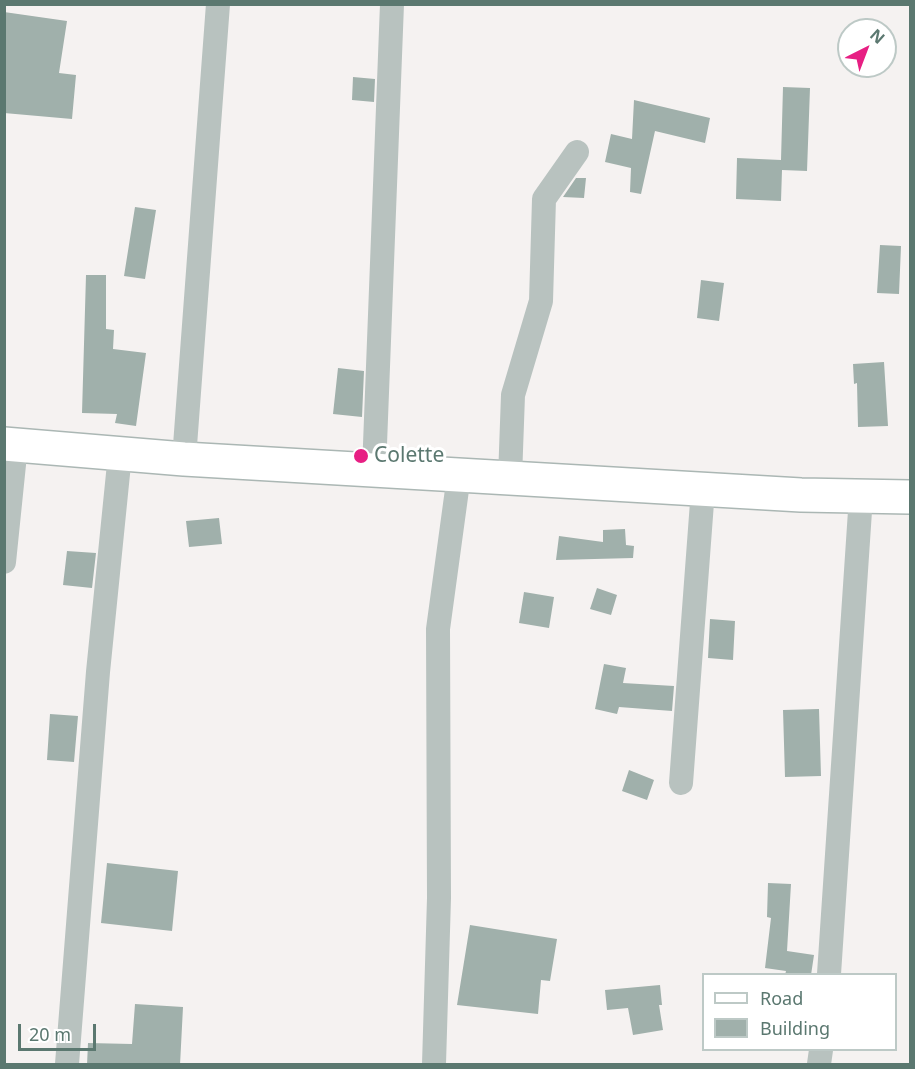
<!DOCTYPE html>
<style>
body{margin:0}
#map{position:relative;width:915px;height:1069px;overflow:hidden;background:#f5f2f1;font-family:"Noto Sans",sans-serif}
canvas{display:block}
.frame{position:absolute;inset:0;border:6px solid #5b7870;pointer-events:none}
.legend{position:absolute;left:702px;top:973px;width:195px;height:78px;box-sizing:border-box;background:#fff;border:2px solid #bdc9c6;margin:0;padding:8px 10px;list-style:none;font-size:18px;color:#5b7870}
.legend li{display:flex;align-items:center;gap:12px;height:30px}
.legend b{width:30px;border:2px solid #bdc9c6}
.north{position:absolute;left:837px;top:18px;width:60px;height:60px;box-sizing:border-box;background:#fff;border:2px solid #bdc9c6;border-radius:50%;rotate:42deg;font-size:16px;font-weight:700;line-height:24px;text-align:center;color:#5b7870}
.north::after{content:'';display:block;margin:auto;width:21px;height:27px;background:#e71f83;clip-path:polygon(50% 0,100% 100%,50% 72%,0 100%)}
.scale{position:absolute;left:18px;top:1024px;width:78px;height:27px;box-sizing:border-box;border:3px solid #5b7870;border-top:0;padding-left:8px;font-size:18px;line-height:21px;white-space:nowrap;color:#5b7870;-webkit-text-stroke:4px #fff;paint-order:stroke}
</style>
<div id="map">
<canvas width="915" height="1069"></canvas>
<div class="frame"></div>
<ul class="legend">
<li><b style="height:8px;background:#fff"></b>Road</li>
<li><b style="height:16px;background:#a0b0ab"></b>Building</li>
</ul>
<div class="north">N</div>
<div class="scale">20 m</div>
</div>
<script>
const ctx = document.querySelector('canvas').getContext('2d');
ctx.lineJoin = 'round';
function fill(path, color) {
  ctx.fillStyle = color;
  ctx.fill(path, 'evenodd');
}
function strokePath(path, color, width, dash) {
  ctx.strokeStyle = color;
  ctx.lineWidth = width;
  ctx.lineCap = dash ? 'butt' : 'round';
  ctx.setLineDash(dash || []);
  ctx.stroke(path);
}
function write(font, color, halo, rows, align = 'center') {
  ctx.font = font + ' "Noto Sans",sans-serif';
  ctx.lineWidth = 6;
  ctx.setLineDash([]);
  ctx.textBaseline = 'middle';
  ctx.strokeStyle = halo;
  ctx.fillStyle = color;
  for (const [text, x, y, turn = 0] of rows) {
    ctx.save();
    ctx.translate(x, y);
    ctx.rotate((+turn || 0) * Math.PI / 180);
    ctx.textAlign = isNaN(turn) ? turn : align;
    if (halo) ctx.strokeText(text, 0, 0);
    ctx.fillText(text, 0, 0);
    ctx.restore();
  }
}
fill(new Path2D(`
 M4,12L67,21L59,73L76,75L72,119L4,113Z
 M353,77L375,79L374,102L352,100Z
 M783,87L810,88L807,171L782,170L781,201L736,199L737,158L781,160Z
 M634,100L710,118L705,143L655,131L641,194L630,192L631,168L605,162L611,134L632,139Z
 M576,178H586L584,198L563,197Z
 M135,207L156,210L145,279L124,276Z
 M880,245L901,246L899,294L877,293Z
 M86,275H106V329L114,330L113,349L146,353L136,426L115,423L117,414L82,413Z
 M701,280L724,283L719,321L697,318Z
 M884,362L888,426L858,427L857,383L854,384L853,364Z
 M338,368L364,371L362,417L333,414Z
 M219,518L222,544L189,547L186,521Z
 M625,529L626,545L634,546L633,558L556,560L559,536L603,542V530Z
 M67,551L96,553L92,588L63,585Z
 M597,588L617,595L611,615L590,609Z
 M524,592L554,597L549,628L519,623Z
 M710,619L735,621L733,660L708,658Z
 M604,664L626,668L623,683L674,686L672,711L619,707L617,714L595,709Z
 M819,709L821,776L785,777L783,710Z
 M50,714L78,716L74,762L47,760Z
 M629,770L654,780L647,800L622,791Z
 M107,863L178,871L172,931L101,923Z
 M768,883L791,884L787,951L814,955L811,975H785L786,971L765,968L771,918L767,917Z
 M470,925L557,939L550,981L541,980L538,1014L457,1005Z
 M660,985L662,1005H659L663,1030L633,1035L628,1008L607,1010L605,990Z
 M135,1004L183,1007L180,1065H87L88,1043L132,1044Z`), '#a0b0ab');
const secondary = new Path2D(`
 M4,444L184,459L801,495L910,497`);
strokePath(secondary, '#abb7b4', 36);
strokePath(new Path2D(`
 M184,459L218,4
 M374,470L392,4
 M510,478L513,395L541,301L544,199L577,152
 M4,562L16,445
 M681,783L703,489
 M829,974L861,496
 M67,1064L98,672L120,454
 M434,1064L439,898L438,629L459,475
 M819,1064L821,1050`), '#b8c2bf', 24);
strokePath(secondary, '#fff', 33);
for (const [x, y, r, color] of [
 [361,456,8,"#e71f83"]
]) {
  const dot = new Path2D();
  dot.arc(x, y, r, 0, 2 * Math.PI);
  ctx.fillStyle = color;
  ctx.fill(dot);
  strokePath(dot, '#fff', 2);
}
write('21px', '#5b7870', '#fff', [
 ["Colette",374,456]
], 'left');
</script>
